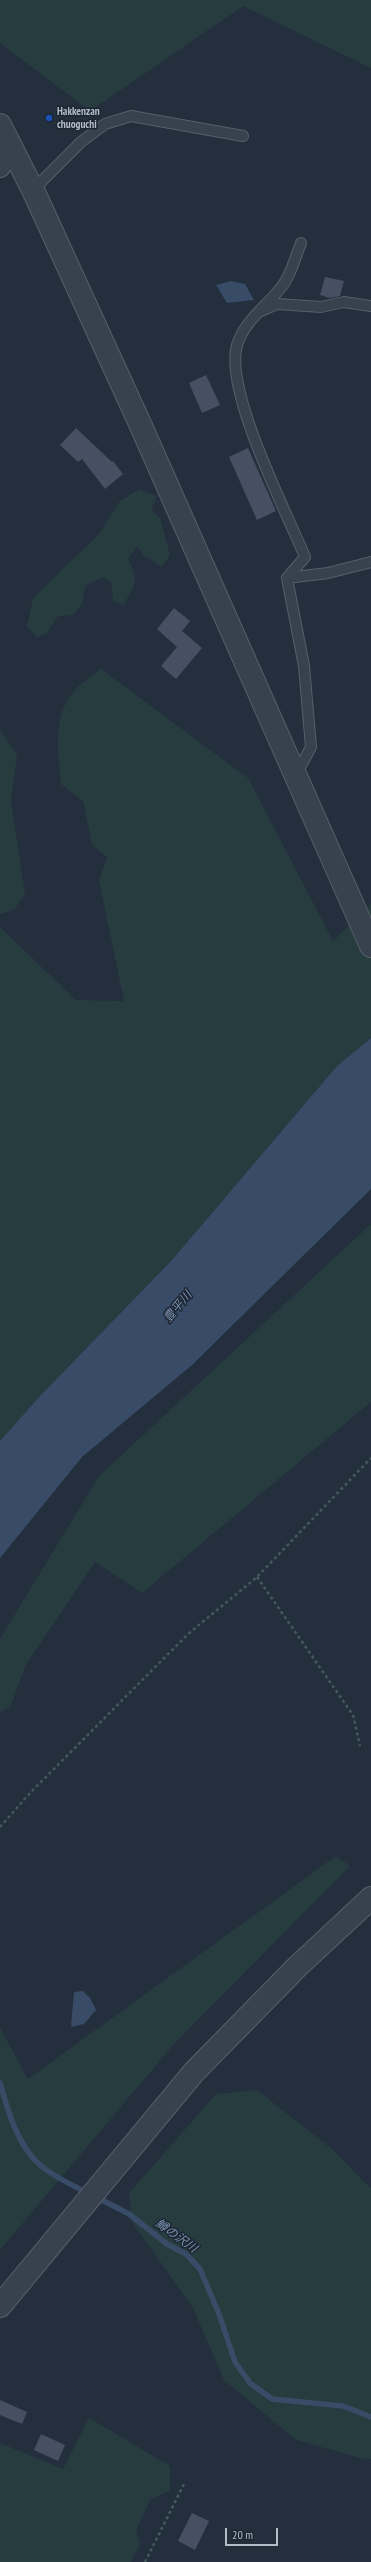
<!DOCTYPE html>
<meta charset="utf-8">
<style>
body{margin:0}
#map{position:relative;width:371px;height:2562px;overflow:hidden;background:#242f3e;font-family:"PT Sans Narrow",sans-serif}
canvas{display:block}
.scale{position:absolute;left:225px;top:2528px;width:53px;height:18px;box-sizing:border-box;border:2px solid #b4bcc9;border-top:0;padding-left:5px;font-size:12px;line-height:14px;white-space:nowrap;color:#b4bcc9;-webkit-text-stroke:3px #1d2633;paint-order:stroke}
</style>
<div id="map">
<canvas width="371" height="2562"></canvas>
<div class="scale">20 m</div>
</div>
<script>
const ctx = document.querySelector('canvas').getContext('2d');
ctx.lineJoin = 'round';
function fill(path, color) {
  ctx.fillStyle = color;
  ctx.fill(path, 'evenodd');
}
function strokePath(path, color, width, dash) {
  ctx.strokeStyle = color;
  ctx.lineWidth = width;
  ctx.lineCap = dash ? 'butt' : 'round';
  ctx.setLineDash(dash || []);
  ctx.stroke(path);
}
function write(font, color, halo, rows, align = 'center') {
  ctx.font = font + ' "PT Sans Narrow","Noto Sans JP",sans-serif';
  ctx.lineWidth = 3;
  ctx.setLineDash([]);
  ctx.textBaseline = 'middle';
  ctx.strokeStyle = halo;
  ctx.fillStyle = color;
  for (const [text, x, y, turn = 0] of rows) {
    ctx.save();
    ctx.translate(x, y);
    ctx.rotate((+turn || 0) * Math.PI / 180);
    ctx.textAlign = isNaN(turn) ? turn : align;
    if (halo) ctx.strokeText(text, 0, 0);
    ctx.fillText(text, 0, 0);
    ctx.restore();
  }
}
fill(new Path2D(`
 M0,0H371V68L243,6L90,111L0,43Z
 M139,489L157,496L151,510L160,518L170,555L162,567L144,556L137,546L128,559C139,580 136,586 123,605L113,600L111,582L103,577L85,586L82,604L73,615L58,616L46,634L37,637L27,626L33,598L99,534L120,501Z
 M101,669L248,778L333,941L371,904V1038L337,1066L172,1260L40,1396L0,1441V927L76,1000L124,1001L99,880L107,857L92,845L83,801L61,784C58,753 52,716 74,691C81,682 93,676 101,669Z
 M0,730L17,755L11,801L25,894L14,910L0,914Z
 M371,1224V1402L142,1593L95,1562L25,1666L11,1706L0,1713V1639L99,1476Z
 M336,1856L350,1866L174,2044L0,2250V2028L28,2079Z
 M257,2090L333,2150L371,2189V2459H364L296,2440L224,2380L193,2308L132,2222L129,2193L216,2094Z
 M89,2418L170,2466V2490L150,2500L136,2531L140,2544L131,2562H0V2443L63,2469Z`), '#263c3f');
fill(new Path2D(`
 M231,281L245,284L254,300L227,303L216,285Z
 M371,1038V1189L192,1365L82,1457L0,1558V1441L40,1396L172,1260L337,1066Z
 M83,1991L90,1998L96,2010L84,2024L71,2027L74,1992Z`), '#394c67');
strokePath(new Path2D(`
 M0,2083C8,2111 17,2145 40,2165C54,2177 72,2185 88,2193
 M96,2197L129,2214L167,2244L186,2254L200,2269L219,2314L235,2362L250,2383L272,2399L343,2406L371,2417`), '#394c67', 5.5);
fill(new Path2D(`
 M325,277L344,281L340,296L330,298L320,295Z
 M206,375L220,405L202,413L189,383Z
 M76,428L112,462L113,461L123,474L105,489L82,459L78,462L60,445Z
 M248,448L276,511L257,520L229,457Z
 M174,608L190,621L182,631L202,648L176,679L161,666L177,647L157,629Z
 M0,2400L27,2412L22,2424L0,2415Z
 M41,2434L65,2445L58,2461L34,2450Z
 M192,2513L209,2521L195,2550L178,2541Z`), '#455162');
const service = new Path2D(`
 M33,190L81,142L105,124L131,116L243,136
 M261,311L277,304L321,307L344,302L371,306
 M287,578L328,573L371,562
 M296,775L311,747L304,666L287,578L305,557C286,511 224,391 237,345C244,322 264,308 279,290C290,278 295,258 301,243`);
const minor = new Path2D(`
 M0,167L13,150`);
const tertiary = new Path2D(`
 M0,125L33,190L141,426L371,946
 M0,2306L194,2072L297,1967L371,1898`);
strokePath(service, '#565f6c', 12);
strokePath(minor, '#565f6c', 22);
strokePath(tertiary, '#565f6c', 24);
strokePath(new Path2D(`
 M257,1577L353,1715L360,1746
 M0,1827L30,1793L188,1634L257,1577L371,1458
 M145,2562L185,2482`), '#44595c', 2.5, [3, 3]);
strokePath(service, '#38414e', 10);
strokePath(minor, '#38414e', 20);
strokePath(tertiary, '#38414e', 22);
for (const [x, y, r, color] of [
 [49,118,4,"#1a4fb4"]
]) {
  const dot = new Path2D();
  dot.arc(x, y, r, 0, 2 * Math.PI);
  ctx.fillStyle = color;
  ctx.fill(dot);
  strokePath(dot, '#1d2633', 1.5);
}
write('bold 11px', '#b4bcc9', '#1d2633', [
 ["Hakkenzan",57,112],
 ["chuoguchi",57,125]
], 'left');
write('italic 12px', '#7c92b1', '#1d2633', [
 ["豊平川",178,1307,-50],
 ["鱒の沢川",176,2236,36]
]);
</script>
